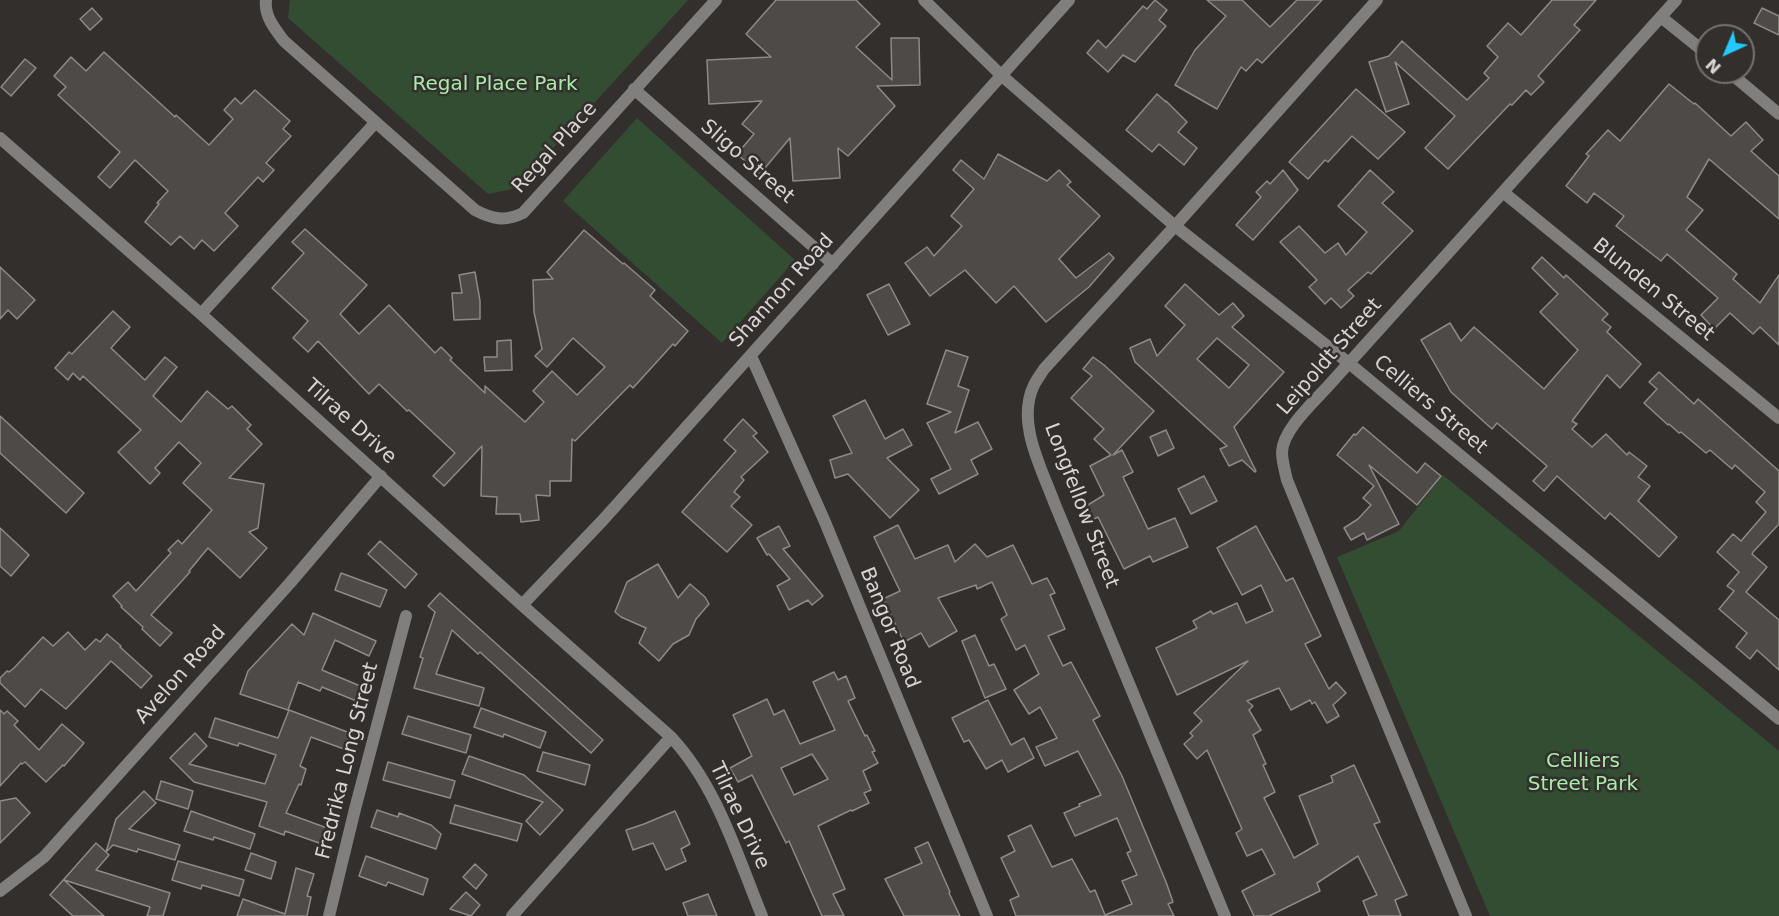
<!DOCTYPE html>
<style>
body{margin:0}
#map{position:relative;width:1779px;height:916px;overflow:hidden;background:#332f2d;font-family:"DejaVu Sans",sans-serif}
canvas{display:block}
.north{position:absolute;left:1695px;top:24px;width:60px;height:60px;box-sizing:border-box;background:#332f2d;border:2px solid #757170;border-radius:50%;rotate:224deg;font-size:16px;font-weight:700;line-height:24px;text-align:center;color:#d8d5d4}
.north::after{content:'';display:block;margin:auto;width:21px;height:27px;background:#22c9fe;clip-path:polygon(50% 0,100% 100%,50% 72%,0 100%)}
</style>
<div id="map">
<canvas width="1779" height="916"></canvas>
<div class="north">N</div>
</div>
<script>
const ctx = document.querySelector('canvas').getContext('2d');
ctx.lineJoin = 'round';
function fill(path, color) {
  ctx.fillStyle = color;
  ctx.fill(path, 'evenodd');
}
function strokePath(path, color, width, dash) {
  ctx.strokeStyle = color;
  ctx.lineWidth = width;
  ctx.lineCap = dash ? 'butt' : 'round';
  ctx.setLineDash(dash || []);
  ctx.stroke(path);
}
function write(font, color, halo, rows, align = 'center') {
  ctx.font = font + ' "DejaVu Sans",sans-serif';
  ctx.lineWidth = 5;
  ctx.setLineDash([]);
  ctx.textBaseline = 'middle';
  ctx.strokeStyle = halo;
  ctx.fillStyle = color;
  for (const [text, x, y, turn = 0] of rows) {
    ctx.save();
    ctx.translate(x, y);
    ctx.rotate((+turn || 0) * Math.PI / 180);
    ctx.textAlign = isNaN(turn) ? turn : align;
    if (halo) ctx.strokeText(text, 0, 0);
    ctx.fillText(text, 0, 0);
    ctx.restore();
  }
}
fill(new Path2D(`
 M290,0H688L517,188L488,194L288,18Z
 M637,118L795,260L722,343L563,201Z
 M1443,475L1779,751V916H1490L1337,557L1399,531Z`), '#334d33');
const building = new Path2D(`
 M776,0H856L880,24L856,47L892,80L891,38H919L920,85L877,86L895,106L848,156L838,148L840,178L793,181L790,138L760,174L737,154L754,134L742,124L762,101L709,104L707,60L771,57L746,34Z
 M1155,0L1167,10L1159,20L1166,26L1135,62L1123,55L1108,72L1087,53L1098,40L1106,48L1143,6L1147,9Z
 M1207,0H1242L1270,27L1297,0H1322L1262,63L1257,59L1246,71L1241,67L1217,109L1175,85L1195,50L1226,16Z
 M1552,0H1596L1574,25L1580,30L1538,76L1544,82L1531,95L1526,90L1512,105L1510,104L1448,169L1425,148L1455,116L1395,62L1409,104L1386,112L1369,62L1389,56L1402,41L1467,100L1489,78L1484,73L1498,57L1487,46L1508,23L1521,35Z
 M92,8L102,19L90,30L80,19Z
 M1762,8L1779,16V35L1754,23Z
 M104,52L175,117L176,115L209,145L233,119L224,110L235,98L241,104L255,90L290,121L283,129L291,136L266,163L274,170L263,182L258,177L225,213L238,226L214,251L202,240L194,249L180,236L171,245L145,222L159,204L157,203L168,191L135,160L110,188L98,177L120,152L58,95L66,87L54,76L71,57L86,71Z
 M25,59L36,68L11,96L1,87Z
 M1669,84L1694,104L1695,103L1731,136L1746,122L1763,140L1751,151L1779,176V219L1709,159L1687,197L1703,210L1686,230L1737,274L1733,279L1760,303L1779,275V345L1760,327L1753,334L1730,313L1714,329L1701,315L1718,298L1667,254L1661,261L1616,226L1624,216L1594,193L1587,203L1566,186L1589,156L1586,154L1608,130L1620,141Z
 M1356,89L1405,132L1378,159L1352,136L1328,162L1325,160L1308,179L1289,162Z
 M1157,94L1166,102V101L1187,122L1178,132L1197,148L1184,165L1159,144L1152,152L1126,130Z
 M998,154L1047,181L1059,170L1071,182L1067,185L1100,216L1059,259L1076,278L1109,253L1114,258L1089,287L1046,322L1014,286L996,303L965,270L930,296L905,263L927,247L934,256L962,226L951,216L974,189L953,170L961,160L984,179Z
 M1283,170L1298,190L1253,240L1236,225L1261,197L1256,192L1267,181L1270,184Z
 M1370,170L1394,192L1382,203L1413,231L1371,274L1368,272L1348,290L1354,296L1341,308L1331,298L1325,304L1309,287L1317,280L1280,242L1299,226L1325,253L1338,243L1346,255L1367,232L1338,206Z
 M305,229L367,285L340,314L359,334L389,305L435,353L441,347L452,358L450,360L485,393V386L525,422L544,402L533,391L552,371L577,395L605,367L573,338L547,367L535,356L542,349L534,312L533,280L553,279L547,272L584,230L623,264L624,263L655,290L650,296L688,331L675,346L673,344L633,388L630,385L575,441L572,439L571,481H550V496L536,495L539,520L521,522L520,514H496L497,497L481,496L482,446L444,486L433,476L455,453L409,410L407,411L379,384L369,394L318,341L308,352L293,338L308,321L272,288L304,253L292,242Z
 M1542,257L1564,278L1566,275L1608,314L1602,320L1611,327L1607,332L1641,364L1620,388L1607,375L1572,421L1577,424L1572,429L1592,447L1606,434L1627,455L1629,452L1647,466L1638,477L1650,486L1638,501L1677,537L1659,557L1610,513L1605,519L1557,476L1544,491L1533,481L1547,466L1497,423L1492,429L1451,392L1421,340L1450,323L1461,341L1474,327L1544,389L1578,350L1540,312L1558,294L1532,268Z
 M0,267L35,300L17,319L8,310L0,319Z
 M475,272L480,301V319L454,320L452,293H462L459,275Z
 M889,284L910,324L888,335L867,295Z
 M1185,284L1219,315L1233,303L1244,316L1232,327L1284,372L1234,427L1256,471L1255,472L1242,460L1229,466L1220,449L1227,446L1135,362L1130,348L1150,339L1157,356L1185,325L1165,306ZM1217,338L1249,365L1229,388L1197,359Z
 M113,311L130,327L111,348L145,380L165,357L177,367L153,396L181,422L207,391L228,409L232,406L251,425L247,429L262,444L229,478L264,484L258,528L249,532L267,548L240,578L208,548L189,571L190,572L151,615L172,633L160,646L142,629L143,627L121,607L122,606L113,596L128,582L136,591L171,553L168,550L178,540L182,544L212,510L183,483L201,463L179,442L155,468L160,473L150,484L118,452L141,430L83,376L80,380L73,373L68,380L55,368L69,352L72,354Z
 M511,340L512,370L485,371L484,357H497V341Z
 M946,350L968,357L958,386L969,390L955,433L978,422L992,449L971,460L978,474L939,494L931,479L951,469L927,423L951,412L927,404Z
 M1093,357L1104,365L1154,411L1113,455L1122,450L1133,472L1123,477L1148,529L1175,518L1188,547L1153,562L1150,556L1124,569L1098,517L1090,521L1083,508L1104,495L1090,466L1111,455L1094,439L1104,429L1071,398L1092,376L1083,369Z
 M1659,372L1694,404L1698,399L1779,471V524L1753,552L1752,554L1767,567L1746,592L1779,620V670L1757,650L1750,659L1736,647L1747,633L1719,609L1734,591L1727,586L1739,572L1717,552L1733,534L1741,541L1766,512L1756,502L1765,492L1735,465L1732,469L1710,450L1706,453L1681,432L1679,433L1669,424L1668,425L1644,403L1657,389L1649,382Z
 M865,400L885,439L903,429L912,445L887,458L919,490L890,518L848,474L835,478L830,460L852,453L833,416Z
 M0,416L84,493L66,513L0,453Z
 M743,419L757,433L753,436L768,452L741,477L744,480L734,492L740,497L731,506L752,525L727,552L682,512L736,451L724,440Z
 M1363,427L1417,473L1425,463L1441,476L1417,505L1369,465L1399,524L1367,540L1364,533L1351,540L1344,528L1358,519L1371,505L1363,498L1374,486L1337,455L1354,434L1356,435Z
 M1166,430L1174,448L1158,456L1150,437Z
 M1204,476L1217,501L1191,514L1178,489Z
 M898,525L915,559L948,545L955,562L975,544L987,557L1013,545L1032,584L1047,578L1055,593L1050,595L1065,629L1048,636L1063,666L1071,662L1100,716L1093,720L1122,776L1166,882L1173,902L1168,904L1174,916H1016L1010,900L1019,896L1001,858L1015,851L1008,836L1031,825L1052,867L1072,859L1090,892L1095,890L1105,915L1132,904L1122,881L1137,875L1127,853L1131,851L1117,818L1075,836L1064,813L1080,806L1079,804L1101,795L1078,751L1045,766L1036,747L1057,738L1040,707L1029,714L1014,690L1039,674L1025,645L1016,650L1001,619L1007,615L992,582L977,589L976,585L938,598L957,631L929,647L921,633L904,642L883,599L900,591L874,537Z
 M779,526L790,546L783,549L823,596L812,605L808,600L789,610L777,586L790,579L769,554L767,555L757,538Z
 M1256,526L1286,581L1293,578L1321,636L1305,644L1329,689L1336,682L1346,693L1333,705L1339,716L1327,723L1315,702L1312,704L1310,700L1291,710L1279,688L1247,701L1253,706L1249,710L1261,730L1253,735L1266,764L1263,765L1275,792L1264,798L1294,858L1318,844L1299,796L1333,782L1331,776L1354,765L1380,822L1374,824L1407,895L1395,900L1401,916H1369L1363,901L1377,895L1358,856L1317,883L1320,891L1269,916H1254L1242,891L1275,874L1262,849L1247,856L1236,833L1242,829L1207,750L1197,759L1184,744L1193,736L1190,733L1202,721L1194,713L1248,661L1177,695L1156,648L1197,628L1193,621L1211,611L1213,614L1237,603L1246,623L1273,611L1261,585L1242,595L1217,548Z
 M0,528L29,555L11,576L0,566Z
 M380,541L417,574L405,588L368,554Z
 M658,564L678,598L690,584L705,597L709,604L696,619L689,635L673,644L659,661L639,643L646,628L621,617L615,612L627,582Z
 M341,573L387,590L380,607L335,590Z
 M440,593L603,740L591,753L480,652L478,654L452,630L436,674L484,688L479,706L414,688L423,658L420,657L435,612L428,606Z
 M313,613L376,641L369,656L335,640L322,670L365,688L359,702L322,687L320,691L298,682L288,710L240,694L248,671L292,624L304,635Z
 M68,632L85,650L96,639L100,642L107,634L121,646L120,647L152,676L141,688L111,661L66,709L41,689L25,707L0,683V678L7,671L9,672L14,668L43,637L53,646Z
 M975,635L989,666L994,664L1006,689L985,698L962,641Z
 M834,672L838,680L846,676L855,698L848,701L865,736L867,735L875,751L872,752L878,763L863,771L871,790L864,793L869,803L852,811L851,810L818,826L845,889L833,894L844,916H822L789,841L786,843L752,775L738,782L730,768L752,756L733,715L767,699L774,715L784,710L800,744L835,730L813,682ZM812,754L828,779L794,795L781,768Z
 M988,700L1011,745L1024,738L1034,758L1008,772L1002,760L986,769L969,740L964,742L952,718Z
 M481,708L546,732L540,748L504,734L503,737L474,727Z
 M0,710L4,714L7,711L18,721L14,725L39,750L62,724L84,743L64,766L63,765L46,782L25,762L22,764L21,763L0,786Z
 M289,710L350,733L344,749L311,737L300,766L306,769L301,785L299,784L286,813L327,828L322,844L285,831L284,835L259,826L267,802L194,782L170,758L195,733L207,746L189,764L265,784L276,755L239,743L238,746L209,737L215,718L278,738Z
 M408,716L471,735L466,753L402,734Z
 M543,752L590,765L585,785L537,771Z
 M469,756L524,775L563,810L540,835L526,821L543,802L462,774Z
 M388,762L455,781L450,798L383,780Z
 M161,781L193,791L188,809L156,799Z
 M144,791L156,803L129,829L180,845L175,860L138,849L137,852L113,845L106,852L109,855L96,870L170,893L163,916H147L150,907L64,880L104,916H73L50,895L96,843L106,852L116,819Z
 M16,798L30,813L0,843V801Z
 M455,805L522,824L517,841L450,823Z
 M377,810L398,817L399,813L431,825L441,834L436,849L371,827Z
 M191,811L255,834L250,849L214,837L213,840L184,831Z
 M675,811L690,844L681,849L686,861L666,870L653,843L633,850L626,830L644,824Z
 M928,842L950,892L949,893L960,916H904L885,879L922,863L915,848Z
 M251,853L276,862L271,879L245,870Z
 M366,856L428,879L423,895L388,882L386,886L359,876Z
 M178,861L244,880L239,896L202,885L201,889L172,880Z
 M475,864L487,875L476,889L463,877Z
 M296,868L314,874L307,896L311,897L307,916H237L243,899L285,914Z
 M466,892L480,905L471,916L450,909Z
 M708,894L717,916H688L683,903Z`);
fill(building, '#4e4a47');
strokePath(building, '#8e8a87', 1.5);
strokePath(new Path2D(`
 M266,0C264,16 275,29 284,41L475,210C492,219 505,222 523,213L716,0
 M924,0L1001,75L1175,226L1350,364L1779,719
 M1661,17L1707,54
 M1729,72L1779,114
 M634,89L833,264
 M0,138L201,314L522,605L671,737C717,786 737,855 762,916
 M1503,192L1779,418
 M201,314L375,123
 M751,356L825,522L987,916
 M522,605L603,520L1069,0
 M0,891L44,857L290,583L381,476
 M329,916L355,809L406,616
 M512,916L671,737
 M1225,916L1054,502C1041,467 1016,422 1034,385C1037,379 1041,374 1044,369L1175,226L1377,0
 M1466,916L1287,480C1285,471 1282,461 1282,452C1283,429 1315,401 1330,384L1676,0`), '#817f7e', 12);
write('20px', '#a8eca8', '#332f2d', [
 ["Regal Place Park",495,85],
 ["Celliers",1583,762],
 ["Street Park",1583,785]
]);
write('20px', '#d8d5d4', '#332f2d', [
 ["Regal Place",555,148,-48],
 ["Sligo Street",747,162,41],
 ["Blunden Street",1653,290,39],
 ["Shannon Road",782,291,-48],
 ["Leipoldt Street",1330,357,-49],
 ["Celliers Street",1430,405,40],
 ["Tilrae Drive",350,422,42],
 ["Longfellow Street",1081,506,69],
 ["Bangor Road",889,628,68],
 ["Avelon Road",181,675,-48],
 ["Fredrika Long Street",348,761,-76],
 ["Tilrae Drive",739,816,65]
]);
</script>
